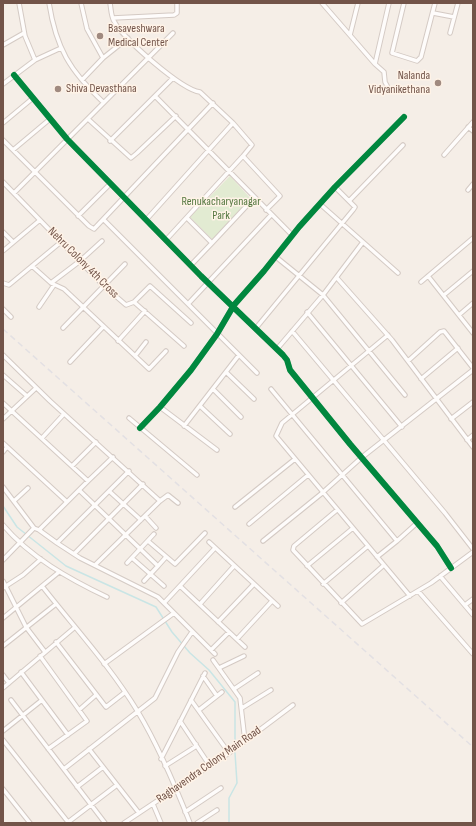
<!DOCTYPE html>
<style>
body{margin:0}
#map{position:relative;width:476px;height:826px;overflow:hidden;background:#f5eee7;font-family:"Sofia Sans Condensed",sans-serif}
canvas{display:block}
.frame{position:absolute;inset:0;border:4px solid #725449;pointer-events:none}
</style>
<div id="map">
<canvas width="476" height="826"></canvas>
<div class="frame"></div>
</div>
<script>
const ctx = document.querySelector('canvas').getContext('2d');
ctx.lineJoin = 'round';
function fill(path, color) {
  ctx.fillStyle = color;
  ctx.fill(path, 'evenodd');
}
function strokePath(path, color, width, dash) {
  ctx.strokeStyle = color;
  ctx.lineWidth = width;
  ctx.lineCap = dash ? 'butt' : 'round';
  ctx.setLineDash(dash || []);
  ctx.stroke(path);
}
function write(font, color, halo, rows, align = 'center') {
  ctx.font = font + ' "Sofia Sans Condensed",sans-serif';
  ctx.lineWidth = 3;
  ctx.setLineDash([]);
  ctx.textBaseline = 'middle';
  ctx.strokeStyle = halo;
  ctx.fillStyle = color;
  for (const [text, x, y, turn = 0] of rows) {
    ctx.save();
    ctx.translate(x, y);
    ctx.rotate((+turn || 0) * Math.PI / 180);
    ctx.textAlign = isNaN(turn) ? turn : align;
    if (halo) ctx.strokeText(text, 0, 0);
    ctx.fillText(text, 0, 0);
    ctx.restore();
  }
}
fill(new Path2D(`
 M230,176L252,200L213,240L190,217Z`), '#e2ebd2');
strokePath(new Path2D(`
 M3,506L17,527L66,566L156,607L172,632L190,653L209,670L235,702V745
 M229,823V798L237,783L235,753`), '#c9e5e5', 1.5);
const street = new Path2D(`
 M19,3L25,36L35,60
 M49,3C56,48 70,71 103,102
 M81,3L87,29L103,58
 M110,3C111,9 111,16 114,21C122,38 182,90 200,92L233,123L146,220
 M322,3L375,64
 M389,3L375,64L384,72L385,82L390,91
 M404,3L392,53L417,61L421,57L435,3
 M433,13L454,17
 M113,18L174,15L177,13V3
 M450,33L458,3
 M350,35L358,3
 M3,45L24,33
 M14,75L67,139L201,276L283,355L287,360L290,370L350,444L437,546L451,568
 M82,80L103,58L128,38
 M3,84L35,60L61,48
 M155,96L292,235
 M88,119L131,158L137,153L176,116
 M3,123L33,98
 M233,123L252,145L243,156L280,196L266,210
 M468,127L473,131
 M3,140L89,226L94,229L213,103
 M110,141L173,78
 M13,150L50,119
 M444,155L473,122
 M3,182L104,286L126,305L134,302L184,346
 M335,187L349,201
 M468,190L473,184
 M14,193L173,33
 M320,204L398,273
 M78,216L110,184
 M187,218L212,243L254,198
 M104,220L257,373
 M3,232L13,242
 M166,240L243,156
 M3,251L40,220
 M276,257L323,295L405,395
 M191,265L212,243
 M32,266L51,283L64,289L149,369L166,351
 M428,276L473,333
 M337,278L392,340L473,447
 M421,282L473,238
 M3,283L9,285L61,242
 M51,283L80,261L102,241
 M444,295L473,271
 M134,302L150,286L191,323
 M188,304L271,215
 M39,307L54,285
 M3,309L11,317
 M307,312L402,427
 M459,315L473,303
 M63,328L125,264
 M256,328L353,210L355,207L349,201L403,145
 M292,331L445,513L473,549
 M388,335L282,423L276,436L410,596
 M118,341L145,311
 M277,349L323,295L363,242
 M3,355L50,401L160,501L168,495L178,503
 M135,356L146,342
 M408,361L440,332L444,331L473,368
 M70,362L103,327
 M226,372L254,399
 M3,375L27,396
 M421,379L458,348
 M213,389L241,417
 M271,389L397,541L377,557
 M3,403L88,481L79,490L158,566L166,557
 M200,406L230,434
 M160,407L217,450
 M129,418L197,475
 M3,419L36,388
 M451,419L473,402
 M184,426L239,355
 M140,428L160,407L191,370L217,334L234,305L264,271L299,227L335,187L404,117
 M42,438L64,414
 M467,440L473,435
 M3,443L66,501
 M3,452L7,447
 M72,466L96,442
 M88,481L113,457
 M3,487L34,528L39,530L57,543L129,471
 M109,491L141,520
 M14,501L28,488
 M235,507L295,459
 M337,510L294,546L293,550L362,624L431,583L473,552
 M145,516L156,528
 M249,524L308,475
 M3,525C30,557 69,579 107,597
 M39,530L79,490
 M148,541L175,564L205,533
 M263,541L321,494L361,458L473,370
 M397,541L417,523
 M209,542L278,606
 M57,543L80,558L158,597L215,654
 M74,554L143,484
 M132,558L164,586
 M3,560L34,528
 M127,563L154,534
 M95,565L160,501
 M307,566L353,528
 M440,576L473,615
 M3,581L26,627L45,652
 M144,581L158,566
 M323,584L368,546
 M42,586C74,627 111,667 138,712C159,747 175,785 190,823
 M180,586L245,647
 M3,588L23,575L41,559
 M418,591L473,654
 M164,603L215,548
 M341,603L384,565
 M200,604L234,566
 M465,605L473,599
 M3,618L59,572
 M218,622L254,584
 M237,639L272,601
 M56,642L106,707L124,693
 M3,646L56,604
 M211,650L229,632
 M40,656L87,721L48,749
 M213,660L240,698L245,741
 M104,664L174,613
 M219,668L244,656
 M21,672L68,735
 M3,675L9,683
 M203,676L217,696
 M3,688L74,628
 M234,689L258,673
 M11,700L105,823
 M191,700L229,753
 M242,708L271,690
 M79,710L96,695
 M199,710L222,692
 M180,721L210,766
 M3,731L42,700
 M3,740L68,822
 M89,749L139,813
 M161,759L205,673
 M165,766L195,747L196,744
 M64,769L155,698L178,652L192,632
 M77,787L103,767
 M3,789L30,823
 M153,804L161,823
 M185,812L221,788
 M67,823L117,785
 M124,823L229,753L293,705
 M197,823L217,810`);
strokePath(street, '#d4cac4', 5.5);
strokePath(street, '#fefcfb', 3.5);
strokePath(new Path2D(`
 M3,329L473,747`), '#e3e0e3', 1.5, [6, 4]);
strokePath(new Path2D(`
 M14,75L67,139L201,276L283,355L287,360L290,370L350,444L437,546L451,568
 M140,428L160,407L191,370L217,334L234,305L264,271L299,227L335,187L404,117`), '#00873e', 6);
for (const [x, y, r, color] of [
 [100,36,4,"#a08a80"],
 [438,83,4,"#a08a80"],
 [58,89,4,"#a08a80"]
]) {
  const dot = new Path2D();
  dot.arc(x, y, r, 0, 2 * Math.PI);
  ctx.fillStyle = color;
  ctx.fill(dot);
  strokePath(dot, '#fff3e7', 1.5);
}
write('12px', '#725449', '#fff3e7', [
 ["Basaveshwara",108,29],
 ["Medical Center",108,43],
 ["Nalanda",430,76,"right"],
 ["Vidyanikethana",430,90,"right"],
 ["Shiva Devasthana",66,89]
], 'left');
write('12px', '#557841', '#fff3e7', [
 ["Renukacharyanagar",221,202],
 ["Park",221,216]
]);
write('12px', '#725449', '#fff3e7', [
 ["Nehru Colony 4th Cross",83,263,45],
 ["Raghavendra Colony Main Road",209,765,-35]
]);
</script>
